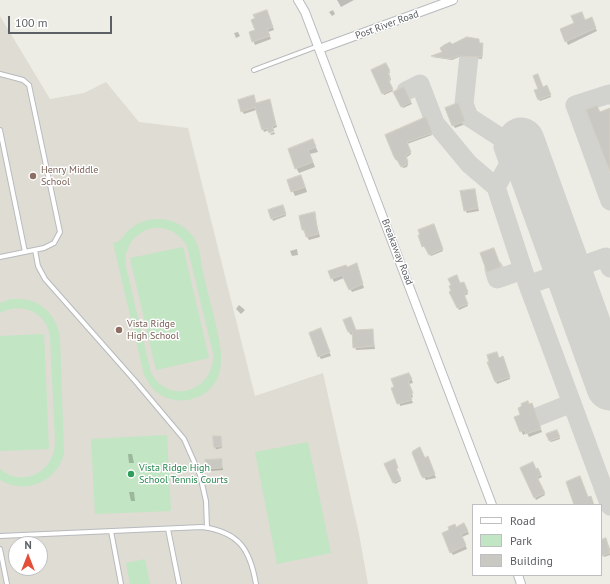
<!DOCTYPE html>
<style>
body{margin:0}
#map{position:relative;width:610px;height:584px;overflow:hidden;background:#eeede5;font-family:"PT Sans",sans-serif}
canvas{display:block}
.legend{position:absolute;left:472px;top:504px;width:130px;height:72px;box-sizing:border-box;background:#fff;border:1px solid #bebfc1;margin:0;padding:5px 7px;list-style:none;font-size:12px;color:#5c6064}
.legend li{display:flex;align-items:center;gap:8px;height:20px}
.legend b{width:20px;border:1px solid #bebfc1}
.north{position:absolute;left:8px;top:536px;width:40px;height:40px;box-sizing:border-box;background:#fff;border:1px solid #bebfc1;border-radius:50%;rotate:0deg;font-size:11px;font-weight:700;line-height:16px;text-align:center;color:#5c6064}
.north::after{content:'';display:block;margin:auto;width:14px;height:18px;background:#e24e37;clip-path:polygon(50% 0,100% 100%,50% 72%,0 100%)}
.scale{position:absolute;left:8px;top:16px;width:104px;height:18px;box-sizing:border-box;border:2px solid #5c6064;border-top:0;padding-left:5px;font-size:12px;line-height:14px;white-space:nowrap;color:#5c6064;-webkit-text-stroke:3px #fff;paint-order:stroke}
</style>
<div id="map">
<canvas width="610" height="584"></canvas>
<ul class="legend">
<li><b style="height:5px;background:#fff"></b>Road</li>
<li><b style="height:11px;background:#c2e5c4"></b>Park</li>
<li><b style="height:11px;background:#cac8c2"></b>Building</li>
</ul>
<div class="north">N</div>
<div class="scale">100 m</div>
</div>
<script>
const ctx = document.querySelector('canvas').getContext('2d');
ctx.lineJoin = 'round';
function fill(path, color) {
  ctx.fillStyle = color;
  ctx.fill(path, 'evenodd');
}
function strokePath(path, color, width, dash) {
  ctx.strokeStyle = color;
  ctx.lineWidth = width;
  ctx.lineCap = dash ? 'butt' : 'round';
  ctx.setLineDash(dash || []);
  ctx.stroke(path);
}
function write(font, color, halo, rows, align = 'center') {
  ctx.font = font + ' "PT Sans",sans-serif';
  ctx.lineWidth = 3;
  ctx.setLineDash([]);
  ctx.textBaseline = 'middle';
  ctx.strokeStyle = halo;
  ctx.fillStyle = color;
  for (const [text, x, y, turn = 0] of rows) {
    ctx.save();
    ctx.translate(x, y);
    ctx.rotate((+turn || 0) * Math.PI / 180);
    ctx.textAlign = isNaN(turn) ? turn : align;
    if (halo) ctx.strokeText(text, 0, 0);
    ctx.fillText(text, 0, 0);
    ctx.restore();
  }
}
fill(new Path2D(`
 M0,16L50,99L84,93L106,82L139,122L188,128L255,396L323,373L359,534L368,584H0ZM16,544H40V568H16Z`), '#dedcd3');
fill(new Path2D(`
 M158,219C172,219 186,226 194,238C200,247 201,262 203,273C209,299 218,327 221,353C221,360 221,368 219,374C212,398 180,408 159,394C152,389 148,382 144,375L113,243C122,241 122,237 128,231C136,223 147,219 158,219ZM152,228C167,226 179,233 187,246L213,353C216,390 170,407 151,373L126,267C123,248 134,233 152,228Z
 M183,247L209,358L156,370L130,258Z
 M11,299C36,296 57,312 60,338L64,454C56,482 26,495 0,480V469C24,489 55,471 55,442L50,335C45,311 21,302 0,313V303Z
 M44,334L49,449L0,451V336Z
 M167,435L171,511L95,514L91,439Z
 M308,442L331,553L277,564L255,452Z
 M145,559L150,584H130L126,563Z`), '#c2e5c4');
fill(new Path2D(`
 M337,0H354L341,7Z
 M333,10L335,14L332,16L329,12Z
 M268,14L274,30L268,32L271,39L255,45L250,33L256,31Z
 M582,14L585,21L593,22L597,31L568,45L561,29L575,24Z
 M238,32L240,36L236,38L234,33Z
 M479,40L480,44L483,46L482,59L459,57L452,60L432,57L443,52L451,46Z
 M385,64L390,73L388,74L391,79L389,84L393,91L384,95L372,70Z
 M404,88L412,104L403,108L395,92Z
 M543,88H548L551,97L540,101L539,99Z
 M269,100L277,127L264,132L256,110L244,114L242,111Z
 M459,107L466,124L455,128L453,125Z
 M427,120L432,135L407,144L411,154L406,158L408,164L407,167L403,168L395,157L387,135Z
 M274,132L275,134L271,135L270,134Z
 M313,141L318,152L310,154L315,167L299,173L296,168Z
 M303,180L307,192L295,196L288,181Z
 M474,190L479,211L467,213L465,210Z
 M284,208L286,216L273,221L269,211Z
 M314,213L320,237L309,240L303,230L300,216Z
 M434,227L443,251L431,256L426,247L423,246Z
 M297,249L298,255L292,256L290,251Z
 M495,253L502,270L489,274L488,271Z
 M347,268H358L364,288L352,292L344,278L334,282L329,272Z
 M460,285H465L468,294L464,296L468,306L459,310L450,292Z
 M239,305L245,310L241,314L236,309Z
 M352,321L356,331L372,330L375,349L356,350L353,334L351,335L349,332Z
 M322,333L331,356L321,359L319,356Z
 M497,353L499,359H504L510,379L497,384L488,363Z
 M411,377L413,383L409,384L413,397L411,398L413,403L400,406L396,387Z
 M529,405L533,407L542,432L529,437L527,433L523,435L516,417L521,415L524,407Z
 M557,433L560,439L551,442L550,441Z
 M220,437L222,448L216,449L215,447Z
 M128,454H132L134,463H129Z
 M425,459L429,461L436,478L426,480L424,477Z
 M221,460L223,470L208,471L207,469Z
 M394,461L401,481L395,484L386,465Z
 M522,469H538L542,477L538,479L545,495L536,500Z
 M129,492H134L135,501H131Z
 M456,528H466L469,534L462,537L467,549L453,555L451,552Z
 M606,539L610,549V555L604,557L601,549V541Z`), '#0003');
strokePath(new Path2D(`
 M469,56L464,104L469,117L506,141L508,145
 M406,91L420,84L435,123
 M610,95L609,94L575,105L610,201
 M429,125L435,123L469,164L496,187
 M521,141L503,147L509,164L496,187L528,285L610,506
 M494,269L497,279L523,270
 M528,285L606,257L610,268
 M537,417L572,403`), '#d2d2ce', 19);
strokePath(new Path2D(`
 M521,141L610,387`), '#d2d2ce', 47);
const building = new Path2D(`
 M267,10L273,27L267,29L270,36L252,42L249,32L255,30L251,20L255,18L253,15Z
 M582,12L585,20L592,17L596,28L565,42L560,29L574,23L571,16Z
 M467,37L479,39V43H483L482,57L458,56L450,59L431,56L442,52L440,48L444,45L450,42L452,44Z
 M386,63L390,71L388,72L390,77L389,81L393,89L382,94L371,70Z
 M538,74L543,87L547,85L551,95L538,100L534,90L538,89L533,76Z
 M404,87L411,102L401,107L393,92Z
 M254,95L256,103L270,99L276,125L272,126L274,131L269,133L267,128L262,130L255,107L241,112L238,100Z
 M458,103L465,121L452,126L445,108Z
 M597,106L600,112L610,108V172L586,110Z
 M426,117L432,133L407,142L411,152L406,156L408,162L406,165L401,167L397,160H396L394,157L385,135Z
 M313,139L316,147L308,150L313,162L295,169L288,149Z
 M301,175L305,187L291,192L287,180Z
 M475,189L478,208L464,211L460,191Z
 M283,205L286,214L271,219L268,210Z
 M315,212L318,234L306,237L304,229L302,230L299,216Z
 M434,224L443,249L429,255L424,246L422,247L418,235H420L418,230Z
 M494,248L501,267L487,272L480,253Z
 M357,263L363,284L349,290L342,275L331,279L328,271L346,265L347,267Z
 M457,275L460,283L464,282L468,292L464,294L468,304L457,308L449,292L451,291L449,286L451,285L448,279Z
 M351,317L356,330L373,329L374,346L353,348L352,331L348,332L343,320Z
 M321,328L330,352L318,357L309,333Z
 M497,352L499,358L503,356L510,377L495,382L487,362H489L487,355Z
 M409,373L412,379L408,381L413,393L410,395L412,400L397,404L391,388L394,387L391,379Z
 M528,401L529,404L532,403L541,429L526,434L525,430L520,432L514,417L520,415L518,408L522,406L521,404Z
 M557,430L560,437L549,441L546,434Z
 M213,436H221L222,447H214Z
 M420,447L425,458L428,456L435,474L428,477L427,476L423,478L421,475L412,453L413,451Z
 M222,459V468L206,469L205,460Z
 M395,459L398,468L396,469L401,479L393,483L384,464Z
 M533,462L536,469L538,468L541,475L537,477L545,493L534,498L520,468Z
 M580,476L588,497L591,496L594,505H574L566,482Z
 M464,523L468,531L461,534L466,545L450,553L442,533L449,530L448,527L455,524L456,527Z
 M606,538L610,553L602,556L601,540Z`);
fill(building, '#cac8c2');
strokePath(building, '#d3cfc3', 1);
const lane = new Path2D(`
 M254,70L318,46
 M0,74L23,80L29,85L60,232L54,243L44,248L0,257
 M0,130L25,252
 M35,250L38,266L45,279L136,382L184,439L200,475L206,501L207,528
 M168,529L179,584
 M111,531L121,584
 M0,536L202,527C239,532 250,549 256,584
 M0,549L7,584`);
const street = new Path2D(`
 M298,0L305,12L492,505
 M319,49L453,0
 M518,575L521,584`);
strokePath(lane, '#b7babe', 6);
strokePath(street, '#b7babe', 10);
strokePath(lane, '#fff', 4);
strokePath(street, '#fff', 8);
for (const [x, y, r, color] of [
 [33,176,4,"#8d6e63"],
 [119,330,4,"#8d6e63"],
 [131,474,4,"#2e9e5b"]
]) {
  const dot = new Path2D();
  dot.arc(x, y, r, 0, 2 * Math.PI);
  ctx.fillStyle = color;
  ctx.fill(dot);
  strokePath(dot, '#fff', 1.5);
}
write('10px', '#5c6064', '#fff', [
 ["Post River Road",387,25,-20],
 ["Breakaway Road",397,252,69]
]);
write('10px', '#785e54', '#fff', [
 ["Henry Middle",41,170],
 ["School",41,182],
 ["Vista Ridge",127,324],
 ["High School",127,336]
], 'left');
write('10px', '#27864d', '#fff', [
 ["Vista Ridge High",139,468],
 ["School Tennis Courts",139,480]
], 'left');
</script>
